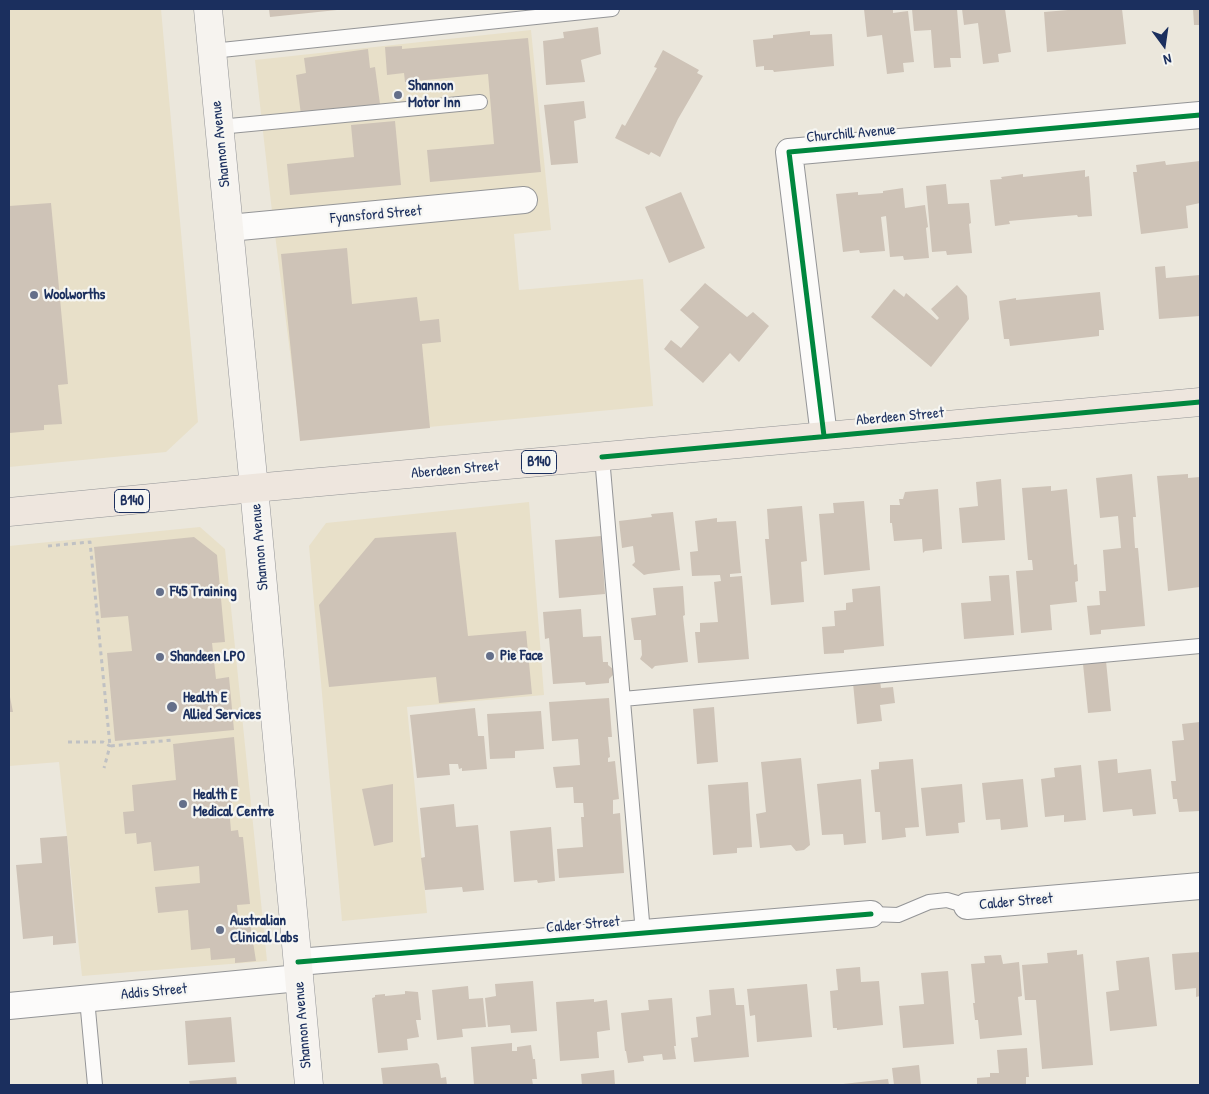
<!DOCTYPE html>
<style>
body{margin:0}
#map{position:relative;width:1209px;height:1094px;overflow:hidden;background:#ebe7dc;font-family:"Patrick Hand",sans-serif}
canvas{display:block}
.frame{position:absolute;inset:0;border:10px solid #1b2f5e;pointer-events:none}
.north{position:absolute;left:1139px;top:20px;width:50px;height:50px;-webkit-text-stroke:4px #f6f6f2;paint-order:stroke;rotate:166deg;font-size:14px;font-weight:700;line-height:20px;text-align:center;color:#1b2f5e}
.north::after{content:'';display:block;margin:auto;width:18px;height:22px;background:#1b2f5e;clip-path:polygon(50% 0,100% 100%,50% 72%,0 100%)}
</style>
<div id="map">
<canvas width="1209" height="1094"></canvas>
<div class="frame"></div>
<div class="north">N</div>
</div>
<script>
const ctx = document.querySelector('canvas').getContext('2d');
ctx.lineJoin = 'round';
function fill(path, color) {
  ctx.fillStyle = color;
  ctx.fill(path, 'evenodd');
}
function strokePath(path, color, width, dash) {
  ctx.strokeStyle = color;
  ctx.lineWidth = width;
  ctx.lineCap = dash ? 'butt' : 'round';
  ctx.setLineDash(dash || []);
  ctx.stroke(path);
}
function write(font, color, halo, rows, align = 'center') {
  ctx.font = font + ' "Patrick Hand",sans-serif';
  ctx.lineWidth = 4.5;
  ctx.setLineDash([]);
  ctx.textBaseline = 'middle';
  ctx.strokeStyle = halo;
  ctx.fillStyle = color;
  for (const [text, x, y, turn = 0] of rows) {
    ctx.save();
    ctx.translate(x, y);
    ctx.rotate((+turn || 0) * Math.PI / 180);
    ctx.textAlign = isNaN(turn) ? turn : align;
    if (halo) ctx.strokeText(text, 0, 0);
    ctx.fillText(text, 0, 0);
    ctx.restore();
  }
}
fill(new Path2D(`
 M9,9H161L198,422L166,452L9,467Z
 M531,30L551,230L514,234L519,290L643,279L653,406L301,439L271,203L255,60Z
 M529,502L544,695L407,707L427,913L342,921L309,546L326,523Z
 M200,527L225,549L267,961L82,976L59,762L9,766V546Z`), '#e8e0c9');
fill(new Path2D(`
 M269,9H337V10L270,17Z
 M864,9H893V13L908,11L914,62L903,63L904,72L887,74L882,35L867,37Z
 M912,9H957L961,58H950L951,67L934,68L931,30L914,31Z
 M962,9H1005L1011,52L998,54L999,62L983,64L978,23L964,25Z
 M1080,9H1122L1126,44L1047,52L1044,12Z
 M1193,9H1200V25H1194Z
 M598,27L601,54L581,60L585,82L546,85L543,41L564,38L563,32Z
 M810,31V35L832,34L834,66L774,72L773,70H764V66L756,67L753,40L773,38V35Z
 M528,38L541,172L430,182L427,150L494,144L488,74L405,82L404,73L387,75L385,47L402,46V49Z
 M368,49L370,68L375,67L380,104L301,115L296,75L306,73L304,58Z
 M663,50L699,70L697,73L703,76L678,119L660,157L651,152L649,155L615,138L622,124L625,126L657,68L654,67Z
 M584,101L586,118L574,121L578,163L551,165L544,105Z
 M395,121L401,185L290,195L287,164L354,157L351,125Z
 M1165,161L1166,165L1200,161V203L1186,206L1188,228L1141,234L1133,172H1137L1136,165Z
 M1085,170V177L1089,176L1092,216L1078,217L1077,215L1009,221L1010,224L995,226L990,180L1002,179L1001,177L1023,174V177Z
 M946,184L948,204L969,203L971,223L969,224L972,253L947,255L946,251L932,252L926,186Z
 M903,188L905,208L925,205L928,227L926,228L929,258L904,260L903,256L890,257L886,216L881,217L885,251L860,253L859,250L843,252L836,194L858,192V195L883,193V191Z
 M681,192L705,248L669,263L645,207Z
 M51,203L68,384L58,385L62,424L44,425V430L9,433V206Z
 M347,248L352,304L417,297L420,321L439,319L441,342L422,344L430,428L300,441L281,254Z
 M1165,266L1166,278L1200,275V316L1159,319L1155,267Z
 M705,283L747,317L753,312L769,326L739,362L730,353L703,383L664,349L671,340L681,348L699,327L680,310Z
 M957,285L967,296L969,319L931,367L871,317L894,289L904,297L906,293L937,320L939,318L931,309Z
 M1100,292L1104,330H1099V336L1010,346L1009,339H1004L999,301L1016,298V300Z
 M1132,474L1136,517H1133L1135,548H1138L1145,626L1101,630V634L1090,635L1087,606L1100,605L1099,591H1106L1103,550L1121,548L1118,516L1100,518L1096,478Z
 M1188,474V478L1200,477V587L1168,591L1157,476Z
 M1001,479L1005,540L962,543L959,508L978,506L976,482Z
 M1051,486V491L1067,489L1074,565L1077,564L1078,581L1075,582L1077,602L1050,605L1052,630L1021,633L1016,571L1033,570L1032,560H1028L1022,488Z
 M938,489L942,549L925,551L923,553L922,539L894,541L892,523H890V505H900L899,499H903L905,492Z
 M864,501L870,570L824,575L819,514L834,513L833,503Z
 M802,506L807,561L801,562L804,602L771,605L765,539H769L767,509Z
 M673,512L680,570L648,574L644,575L632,565L635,562L633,546L622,548L619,521L652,517L651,514Z
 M717,518V522L736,521L741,573L730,574V577L742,576L749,659L698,663L695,632H700V623L718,622L714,582L721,581L720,575L692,576L690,552L698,551L695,521Z
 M456,532L468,636L526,631L532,694L439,703L436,677L329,687L319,605L375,538Z
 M601,536L605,594L559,598L555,540Z
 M194,537L217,555L225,642L212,643L216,679L229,677L234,730L115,741L107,653L132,651L128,616L101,618L94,547Z
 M1009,575L1014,635L964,639L961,603L991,601L989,576Z
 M683,586L685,615L683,616L688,662L655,666L652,669L640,659L642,655L641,640H634L631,618L656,615L653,588Z
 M880,586L884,646L844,650V653L824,654L822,627L835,626L834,611L846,610V603L853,602L852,589Z
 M581,609L583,637L601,636L603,662H608V665L613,669V675L609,679V683L586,685L585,682L553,684L549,638L545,639L543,612Z
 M1106,661L1111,711L1088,713L1083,664Z
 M880,681L881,688L893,687L895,703L880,705L882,721L857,724L853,683Z
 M9,692L13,712H9Z
 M609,698L612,737H608L610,757L608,758V762L615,761L619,799L613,800V814L620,813L624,873L559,878L557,849L583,847L581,817H584L583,803H574L573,787L556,788L553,767L580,765L578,739L552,741L549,702Z
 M714,707L718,762L697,764L693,709Z
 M475,708L478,736H484L487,769L462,771V768L459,769L458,764H449L450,775L417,778L410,715Z
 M541,711L544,749L515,751V758L490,759L487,714Z
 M1200,722V811L1179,812L1177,799H1173L1171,781H1176L1172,741L1184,740L1182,724Z
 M234,737L239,794H237L238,801L232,802V806L229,807L231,831L238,830L239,837H243L250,904L237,905L238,916H242L250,923L256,961L235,963V958L211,960L210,948L191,950L188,910L158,913L155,887L200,883L199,866L154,871L151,842L137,844L136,833L125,834L123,812L134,811L132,785L176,780L173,744Z
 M801,758L810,845L804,850L796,851L791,845L760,848L756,814L766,812L761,762Z
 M913,759L919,827L905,828L906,837L882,840L880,812H875L871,770L879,769V762Z
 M1117,759L1118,773L1151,769L1156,814L1133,816L1132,809L1103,812L1098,761Z
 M1081,765L1086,820L1064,822V815L1045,817L1041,779L1055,777L1054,768Z
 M861,779L866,843L844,845L843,834L822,835L817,784Z
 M1023,779L1028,827L1001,830L1000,819L986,820L982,783Z
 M748,782L752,847L737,848V853L713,855L708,785Z
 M393,784V842L374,846L362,789Z
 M962,784L965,822L958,823L959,833L926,836L921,788Z
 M454,804L456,827L478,825L484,890L463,892L462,887L425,890L421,858L425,857L420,808Z
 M551,827L555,881L538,883L537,880L514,882L510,831Z
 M67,836L76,943L53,945V936L23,939L16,865L42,863L40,838Z
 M1077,950V955L1083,954L1093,1065L1042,1069L1036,1000H1025L1022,965L1048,963L1047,953Z
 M1200,952V996L1196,997V988L1175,990L1172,954Z
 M1001,955L1003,964L1019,962L1022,996L1018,997L1022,1035L980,1039L978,1020H975L973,1003H975L971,964L985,963L984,956Z
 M1149,957L1157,1026L1110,1031L1106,992L1119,990L1116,961Z
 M860,967L861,982L879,981L883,1025L837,1030V1028H833L830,991L838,990L836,969Z
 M948,971L954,1044L903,1048L899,1006L924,1004L921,973Z
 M533,981L537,1031L511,1033L510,1025L488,1027L485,998L496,996L495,984Z
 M807,984L812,1037L757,1042L755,1015L750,1016L747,989Z
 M468,986L469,999L483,998L486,1027L462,1029L463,1037L437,1040L432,990Z
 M734,988L736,1005H744L749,1057L694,1062L691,1038L698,1037L696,1017L711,1015L709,990Z
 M405,991L418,992L421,1020H416L419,1037L407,1039L408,1050L378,1053L372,998L375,997V995L385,994V996L405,994Z
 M672,998L676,1046H674L676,1059L663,1060L662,1054L643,1056L644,1061L628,1063L626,1051H625L621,1013L649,1010L648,1000Z
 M594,999V1002L607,1000L610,1030L597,1032L599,1058L560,1061L556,1002Z
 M231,1017L235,1062L188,1065L185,1021Z
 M512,1043V1051H517V1047L531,1045L533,1059H535L537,1079H532L533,1085H474L471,1047Z
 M1027,1048L1029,1077H1026V1085H977V1078L990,1077V1073H999L997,1050Z
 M437,1063L439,1065L441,1078L446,1077L447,1085H383L381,1068Z
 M919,1065L921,1085H894L892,1068Z
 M614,1070L615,1085H582L581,1074Z
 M236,1077L237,1085H190L189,1081Z
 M888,1079L889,1085H843V1084Z`), '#cec3b7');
const service = new Path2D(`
 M212,51L612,9
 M219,127L480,102
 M602,457L643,933
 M623,699L1200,646
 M871,914L898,915L929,902L947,900L967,906
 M87,999L95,1085`);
const minor = new Path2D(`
 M229,228L524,200
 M824,436L789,152L1200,115
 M967,906L1200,886
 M298,962L871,914
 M9,1006L299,978`);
const secondary = new Path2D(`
 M208,9L254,488L309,1085`);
const primary = new Path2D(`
 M9,512L254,488L1200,402`);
strokePath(service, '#949597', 16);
strokePath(minor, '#949597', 28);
strokePath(secondary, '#949597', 29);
strokePath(primary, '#949597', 29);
strokePath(new Path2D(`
 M48,546L90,542L110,746L172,740
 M68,742H103L110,746L104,768`), '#c0c1c3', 3, [4, 4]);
strokePath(service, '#fcfbfa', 14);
strokePath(minor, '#fcfbfa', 26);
strokePath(secondary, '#f6f3ef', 28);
strokePath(primary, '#eee6de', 28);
strokePath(new Path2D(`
 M824,436L789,152L1200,115
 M602,457L1200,402
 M298,962L871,914`), '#00873e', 5);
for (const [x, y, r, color] of [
 [398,95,5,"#646f8a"],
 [34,295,5,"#646f8a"],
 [160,592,5,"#646f8a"],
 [490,656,5,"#646f8a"],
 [160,657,5,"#646f8a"],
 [172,707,6,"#646f8a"],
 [183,804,5,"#646f8a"],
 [220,930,5,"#646f8a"]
]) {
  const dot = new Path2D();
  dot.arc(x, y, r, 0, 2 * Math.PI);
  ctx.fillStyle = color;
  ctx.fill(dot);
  strokePath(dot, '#f6f6f2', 2);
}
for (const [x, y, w] of [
 [539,462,35],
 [132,501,35]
]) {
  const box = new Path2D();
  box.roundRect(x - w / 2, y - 11.5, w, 23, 4);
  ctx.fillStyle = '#f6f6f2';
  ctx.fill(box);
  strokePath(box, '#1b2f5e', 1);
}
write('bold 14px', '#1b2f5e', null, [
 ["B140",539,462],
 ["B140",132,501]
]);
write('bold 15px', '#1b2f5e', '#f6f6f2', [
 ["Shannon",408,86],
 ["Motor Inn",408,103],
 ["Woolworths",44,295],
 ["F45 Training",170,592],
 ["Pie Face",500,656],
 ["Shandeen LPO",170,657],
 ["Health E",183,698],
 ["Allied Services",183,715],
 ["Health E",193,795],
 ["Medical Centre",193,812],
 ["Australian",230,921],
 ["Clinical Labs",230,938]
], 'left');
write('15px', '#1b2f5e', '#f6f6f2', [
 ["Churchill Avenue",851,134,-5],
 ["Shannon Avenue",221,144,-96],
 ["Fyansford Street",376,215,-5],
 ["Aberdeen Street",900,417,-5],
 ["Aberdeen Street",455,470,-5],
 ["Shannon Avenue",260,547,-95],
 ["Calder Street",1016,902,-5],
 ["Calder Street",583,925,-5],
 ["Addis Street",154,992,-5],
 ["Shannon Avenue",303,1025,-95]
]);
</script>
